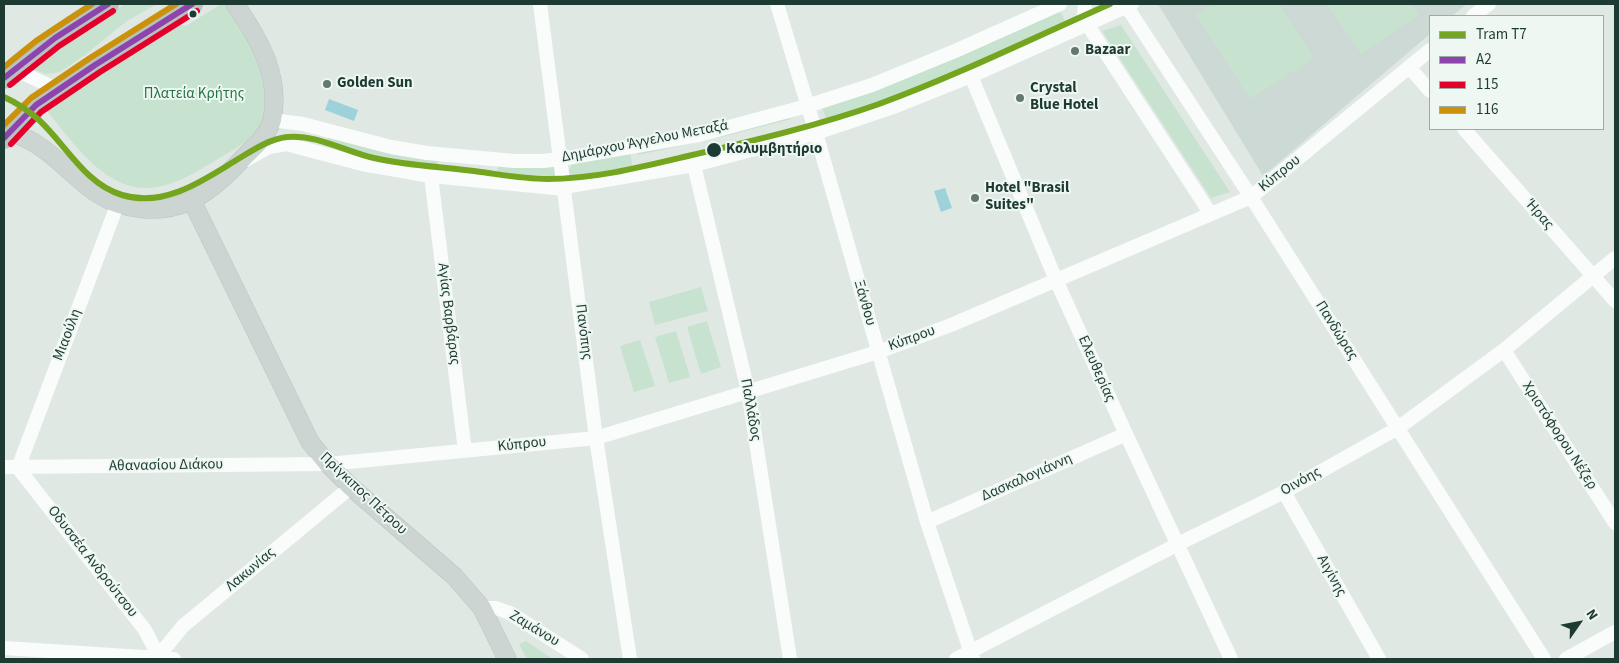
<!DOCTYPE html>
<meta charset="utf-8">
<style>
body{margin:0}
#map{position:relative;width:1619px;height:663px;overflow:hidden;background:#e0e8e4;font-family:"Source Sans 3",sans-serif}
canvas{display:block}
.frame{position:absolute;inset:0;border:5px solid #1e3b33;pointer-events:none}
.legend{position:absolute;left:1429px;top:15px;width:175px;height:115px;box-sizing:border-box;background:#eef7f2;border:1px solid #9baca6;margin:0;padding:6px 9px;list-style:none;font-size:15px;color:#1e3b33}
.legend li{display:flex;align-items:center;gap:10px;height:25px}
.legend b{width:25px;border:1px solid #9baca6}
.north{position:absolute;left:1554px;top:598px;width:50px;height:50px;-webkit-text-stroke:4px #eef7f2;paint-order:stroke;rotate:57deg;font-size:14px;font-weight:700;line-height:20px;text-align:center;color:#1e3b33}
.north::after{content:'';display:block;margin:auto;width:18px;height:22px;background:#1e3b33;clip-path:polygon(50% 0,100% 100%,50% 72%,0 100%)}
</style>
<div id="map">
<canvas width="1619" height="663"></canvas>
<div class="frame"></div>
<ul class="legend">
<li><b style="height:6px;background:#74a51e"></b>Tram Τ7</li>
<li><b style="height:6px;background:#8e44ad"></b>Α2</li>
<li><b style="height:6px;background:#e4002b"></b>115</li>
<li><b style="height:6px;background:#cc910a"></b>116</li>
</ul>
<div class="north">N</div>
</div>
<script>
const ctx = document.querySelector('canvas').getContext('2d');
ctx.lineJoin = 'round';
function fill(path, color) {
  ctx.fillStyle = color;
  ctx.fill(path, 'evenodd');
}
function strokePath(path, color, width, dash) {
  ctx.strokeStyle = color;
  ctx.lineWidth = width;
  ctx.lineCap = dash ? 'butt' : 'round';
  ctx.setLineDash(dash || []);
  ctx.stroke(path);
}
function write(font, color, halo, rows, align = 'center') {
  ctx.font = font + ' "Source Sans 3",sans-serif';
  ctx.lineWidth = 4;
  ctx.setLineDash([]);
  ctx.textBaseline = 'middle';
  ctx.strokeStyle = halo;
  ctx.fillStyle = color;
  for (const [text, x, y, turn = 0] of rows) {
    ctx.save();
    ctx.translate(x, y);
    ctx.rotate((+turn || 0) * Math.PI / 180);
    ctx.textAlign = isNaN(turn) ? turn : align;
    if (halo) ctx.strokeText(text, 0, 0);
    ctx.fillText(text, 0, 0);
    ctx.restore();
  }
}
fill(new Path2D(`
 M1158,4H1467L1452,16H1430V34L1263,176Z`), '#cdd9d4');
fill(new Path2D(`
 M125,4H157L127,21L85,55L60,72L45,74L33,69C62,44 93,24 125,4Z
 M221,4H225L246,32L267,79L266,121L262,132C246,142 230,152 213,162C181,181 148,201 110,177C85,161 66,134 47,111L177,25L186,26Z
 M1213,4H1279L1314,58L1250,99L1196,15Z
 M1327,4H1412L1419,15L1361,54Z
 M1059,9L1067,25L954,76L877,107L827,123L822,106L921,72Z
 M1121,25L1230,192L1211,198L1102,31Z
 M790,115L791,119L726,136L638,155L637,151Z
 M793,127L794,132L707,155L640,169L639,164L722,146Z
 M329,134L438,158L437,170L384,162L325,146Z
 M630,151L633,170L571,180L569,170L572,164Z
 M498,163L556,164L558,181H546L497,177Z
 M701,287L708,311L655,325L649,302Z
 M707,321L721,367L701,374L687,327Z
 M676,331L690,377L669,383L655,337Z
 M640,340L655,386L634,392L620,346Z
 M526,641L553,659H527L519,644Z`), '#c8e2d0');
fill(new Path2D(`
 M329,99L358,110L354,121L325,110Z
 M945,188L952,208L941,212L934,191Z`), '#9dd2da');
const major = new Path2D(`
 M9,132C57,145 76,190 119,204C175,221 208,196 245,156C256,145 268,135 272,120C281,76 259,39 235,4
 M192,201L310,442L328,464L351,487L454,576L482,608L507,659`);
const highway = new Path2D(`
 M4,78C36,49 72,26 108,4
 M4,138L19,121L36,105L95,65L192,4`);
strokePath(major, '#bac5c1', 19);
strokePath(highway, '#bac5c1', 22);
strokePath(new Path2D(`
 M540,4L596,438L630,659
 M777,4L816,133L927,522L973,659
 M1085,4L1084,15L1087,24L1210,213
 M1125,4L1251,197L1544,659
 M1473,16L1489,4
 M9,67L59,90
 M1409,67L1430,91
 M971,76L1056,280L1126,434L1231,659
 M272,120L303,124L391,147L427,153L514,161H544L573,157L699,135L807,106L872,85L955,51L1060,4
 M1464,129L1615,301
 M246,160L269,147L286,144L362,164L431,176L565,189L570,186L694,165L816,133L896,106L971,76L1132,4
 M694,165L748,391L790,659
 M431,176L465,451
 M118,203L18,468L145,630L160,659
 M1504,350L1615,523
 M4,467L328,464L596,438L878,352L951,325L1251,197L1430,50
 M1284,492L1379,659
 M927,522L1126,434
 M482,608H496L510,613L582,659
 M4,648L174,659
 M156,659L183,626L351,487
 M956,659L1178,544L1284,492L1398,428L1504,350L1615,258
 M1566,659L1615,632`), '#fafcfb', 14);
strokePath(major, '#ccd5d2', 18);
strokePath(highway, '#b8c2bf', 21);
strokePath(new Path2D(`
 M4,78L55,38L108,4
 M4,138L36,105L95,65L192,4`), '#8e44ad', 6);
strokePath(new Path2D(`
 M10,85L59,46L113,11
 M11,144L41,112L100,72L197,11`), '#e4002b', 6);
strokePath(new Path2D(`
 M4,67L36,41L92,4
 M4,125L31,98L90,58L176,4`), '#cc910a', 6);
strokePath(new Path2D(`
 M4,97C17,103 28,110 39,120C66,145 85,184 122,195C165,208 204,180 238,159C253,150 269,139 287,137C317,134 346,152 374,158C409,166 446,167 481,172C503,175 525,179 547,179C595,179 642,167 688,156C752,141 817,126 879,104C958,75 1033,38 1110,4`), '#74a51e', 6);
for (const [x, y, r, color] of [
 [193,14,4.5,"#1e3b33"],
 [1075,51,5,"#627871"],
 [327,84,5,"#627871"],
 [1020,98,5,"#627871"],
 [714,150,8,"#1e3b33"],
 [975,198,5,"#627871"]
]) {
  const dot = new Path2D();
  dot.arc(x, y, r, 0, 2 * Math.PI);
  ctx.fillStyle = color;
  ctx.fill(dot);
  strokePath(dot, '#eef7f2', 2);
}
write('bold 15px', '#1e3b33', '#eef7f2', [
 ["Bazaar",1085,51],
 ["Golden Sun",337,84],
 ["Crystal",1030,89],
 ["Blue Hotel",1030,106],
 ["Hotel \"Brasil",985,189],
 ["Suites\"",985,206]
], 'left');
write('15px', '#257544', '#eef7f2', [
 ["Πλατεία Κρήτης",194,95]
]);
write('15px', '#1e3b33', '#eef7f2', [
 ["Δημάρχου Άγγελου Μεταξά",645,142,-11],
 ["Κύπρου",1280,174,-39],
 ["Ήρας",1539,215,49],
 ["Ξάνθου",864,303,74],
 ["Αγίας Βαρβάρας",448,314,83],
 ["Πανδώρας",1336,331,58],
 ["Πανόπης",583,332,83],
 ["Μιαούλη",68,335,-69],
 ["Κύπρου",912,339,-20],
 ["Ελευθερίας",1096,369,66],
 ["Παλλάδος",750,410,80],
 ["Χριστόφορου Νέζερ",1559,436,57],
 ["Κύπρου",522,445,-6],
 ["Αθανασίου Διάκου",166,466,-1],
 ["Δασκαλογιάννη",1027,478,-24],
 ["Οινόης",1301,482,-29],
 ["Πρίγκιπος Πέτρου",363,494,43],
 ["Οδυσσέα Ανδρούτσου",92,562,52],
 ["Λακωνίας",251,570,-40],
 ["Αιγίνης",1331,576,61],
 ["Ζαμάνου",534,629,31]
]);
write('bold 15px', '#1e3b33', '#eef7f2', [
 ["Κολυμβητήριο",726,150]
], 'left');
</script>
